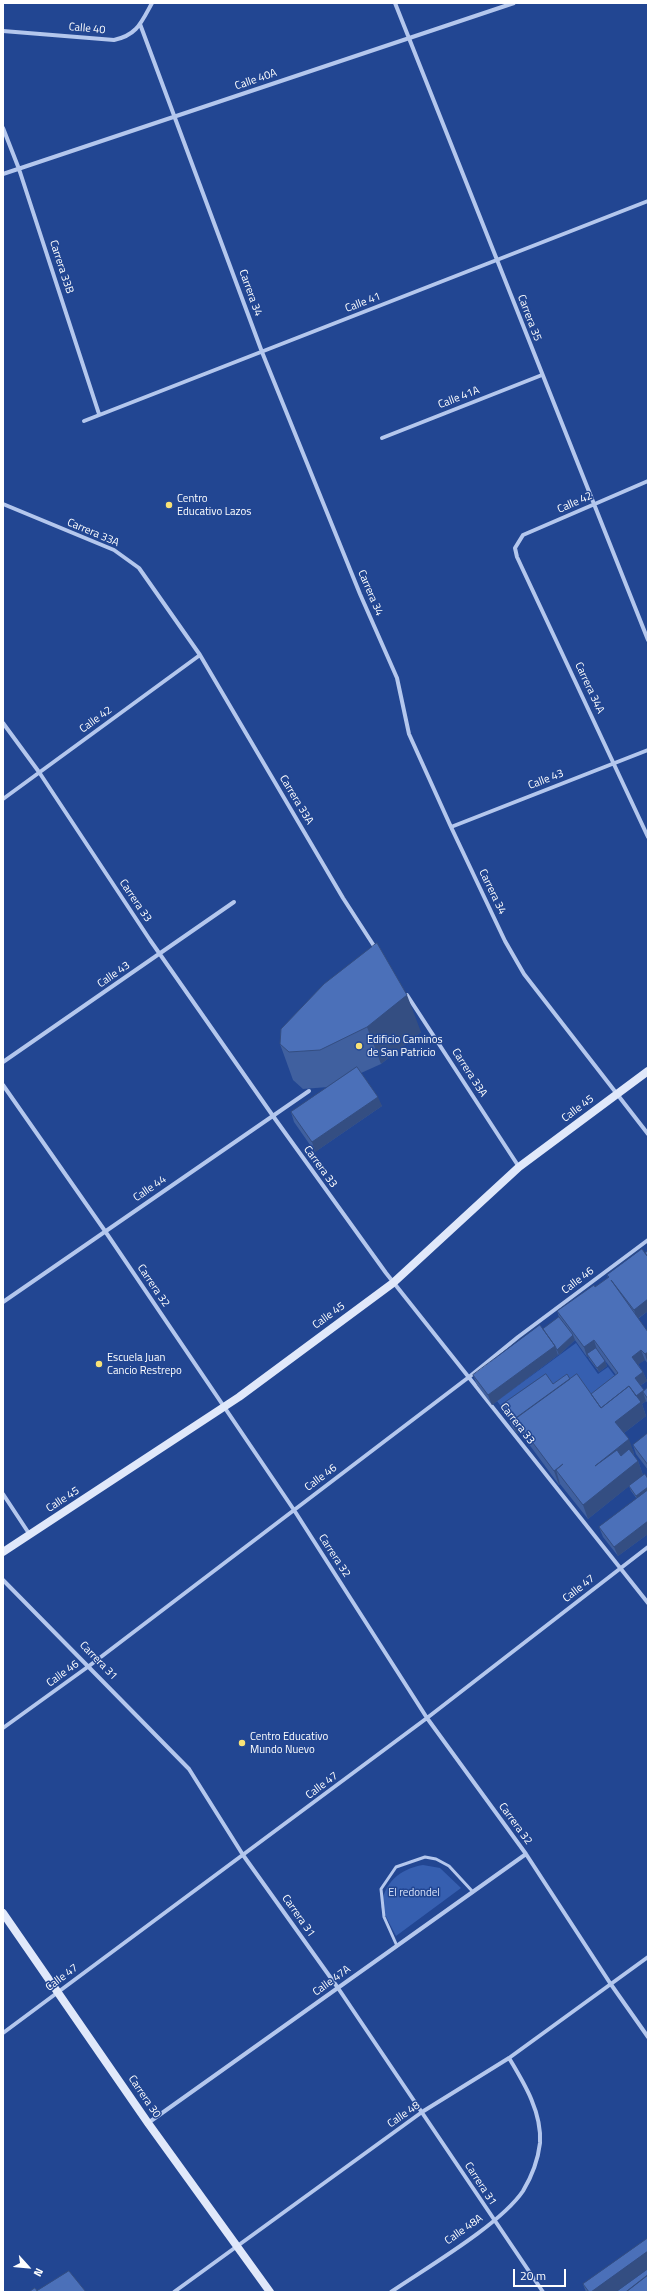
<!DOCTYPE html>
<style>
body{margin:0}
#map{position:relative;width:651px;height:2295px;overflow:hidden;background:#224692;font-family:"Titillium Web",sans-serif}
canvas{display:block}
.frame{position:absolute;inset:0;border:4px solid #fff;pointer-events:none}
.north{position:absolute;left:8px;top:2247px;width:40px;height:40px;-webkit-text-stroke:3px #224692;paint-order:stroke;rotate:117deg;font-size:11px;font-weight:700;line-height:16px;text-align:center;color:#fff}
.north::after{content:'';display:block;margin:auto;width:14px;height:18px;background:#fff;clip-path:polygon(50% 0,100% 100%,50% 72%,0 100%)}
.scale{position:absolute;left:513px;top:2269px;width:53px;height:18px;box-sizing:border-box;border:2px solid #fff;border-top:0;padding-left:5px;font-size:12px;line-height:14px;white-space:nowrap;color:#fff;-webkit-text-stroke:3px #224692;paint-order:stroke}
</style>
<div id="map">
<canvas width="651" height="2295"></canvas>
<div class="frame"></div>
<div class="north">N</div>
<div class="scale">20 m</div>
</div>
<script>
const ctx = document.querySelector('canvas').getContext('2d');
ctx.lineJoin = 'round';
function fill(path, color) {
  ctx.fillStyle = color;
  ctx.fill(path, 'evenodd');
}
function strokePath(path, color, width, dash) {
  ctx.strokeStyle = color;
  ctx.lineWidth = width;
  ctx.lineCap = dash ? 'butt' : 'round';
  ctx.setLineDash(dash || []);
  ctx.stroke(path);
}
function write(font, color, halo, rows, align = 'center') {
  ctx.font = font + ' "Titillium Web",sans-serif';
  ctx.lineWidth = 3;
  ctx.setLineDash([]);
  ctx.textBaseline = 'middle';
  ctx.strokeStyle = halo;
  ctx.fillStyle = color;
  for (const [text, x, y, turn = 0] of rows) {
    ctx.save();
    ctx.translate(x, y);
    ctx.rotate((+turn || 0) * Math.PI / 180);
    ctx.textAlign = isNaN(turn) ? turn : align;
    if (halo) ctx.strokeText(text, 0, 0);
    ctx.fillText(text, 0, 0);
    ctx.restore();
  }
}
fill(new Path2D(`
 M576,1343L598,1374L608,1367L620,1383L594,1403L556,1392L549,1382L506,1413L497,1401Z
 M423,1865L440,1868L461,1888L396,1936L381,1907C384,1883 399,1869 423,1865Z`), '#365fb0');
strokePath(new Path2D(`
 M397,1946L384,1917L381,1889L396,1867L425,1857L436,1859L449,1866L473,1892`), '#b4c7ed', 3);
strokePath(new Path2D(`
 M395,3L648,640
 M140,24L262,352L360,594L397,678L409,734L451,827L505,941L524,974L648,1134
 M3,31L114,40C137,35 141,23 152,3
 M3,128L19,169L99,414
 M3,174L514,3
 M84,421L648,201
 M382,438L542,375
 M648,481L523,535L515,548L517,557L648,837
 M3,504L114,550L139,568L200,655L343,898L376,949
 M3,723L39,772L150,940L273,1116L386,1273L648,1603
 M3,799L200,655
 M451,827L648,750
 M407,995L519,1167
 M3,1062L234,902
 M3,1085L105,1231L294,1510L427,1718L526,1854L610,1983L648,2037
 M3,1302L309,1091
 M3,1494L30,1535
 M3,1580L189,1769L243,1855L338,1988L543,2292
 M3,1728L89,1666L469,1377L518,1337L648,1240
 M3,2033L427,1718L648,1547
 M148,2123L526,1854
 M174,2292L422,2112L509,2058L648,1957
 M391,2292C426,2268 500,2225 523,2191C532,2176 538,2160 540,2143C542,2112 524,2083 509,2058`), '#b4c7ed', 4);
strokePath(new Path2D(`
 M3,1552L239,1397L393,1283L519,1167L648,1071
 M3,1913L148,2123L270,2292`), '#e0e8fa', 8);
fill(new Path2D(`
 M324,984L421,1032L381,1064L361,1073L382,1106L315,1152L294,1122L291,1112L328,1087L303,1089L293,1080L280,1044Z
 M648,1251V1311L638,1319L648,1332V1364L645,1360L638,1364L643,1372L647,1381L640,1386L644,1391L648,1387V1404L646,1401L642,1404L646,1416L624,1433L634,1453L633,1454L638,1461L643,1475L648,1479V1534L618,1556L603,1537L599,1527L637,1499L631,1491L629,1486L588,1519L560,1484L559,1485L520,1432L517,1434L511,1425L508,1416L506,1414L503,1404L553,1384L570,1379L591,1394L616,1375L597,1350L605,1361L607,1366L599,1372L589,1359L588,1356L587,1357L575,1340L559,1355L558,1354V1355L492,1405L477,1385L473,1375L543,1329L559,1317L557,1311L595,1287L608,1278L607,1275Z
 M648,1433V1470L636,1454L633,1445Z
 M583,2284L616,2292H586Z`), '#40609f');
fill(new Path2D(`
 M407,995L421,1032L381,1064L367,1027Z
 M378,1097L382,1106L315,1152L312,1142Z
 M648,1299V1311L637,1319L634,1310Z
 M573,1335L575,1340L559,1355L557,1350Z
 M594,1340L597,1350L587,1354L588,1356L587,1357L584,1347Z
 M555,1346L558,1355L492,1405L488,1395Z
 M641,1350L645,1360L636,1366L632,1357Z
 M648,1352V1364L645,1354Z
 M605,1361L607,1366L599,1372L597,1368Z
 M643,1372L647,1381L638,1387L635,1378Z
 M644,1390L643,1392L646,1401L642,1404L646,1416L620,1436L615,1422L635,1396Z
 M516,1422L520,1432L517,1434L513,1425Z
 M629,1439L634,1453L600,1480L595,1466Z
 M638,1461L643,1475L588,1519L583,1505Z
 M563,1464L556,1470L560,1484L559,1485L554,1471Z
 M648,1487V1493L638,1501L636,1496Z
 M648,1521V1534L618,1556L614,1547Z
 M648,2251V2269L616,2292H591Z`), '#344e82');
const building = new Path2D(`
 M377,943L407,995L367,1027L320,1050L289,1052L280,1044L281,1029L324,984Z
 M357,1067L378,1097L312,1142L291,1112Z
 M642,1249L648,1257V1299L634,1310L611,1280L648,1332V1352L645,1354L641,1350L632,1357L643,1372L635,1378L644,1390L636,1396L629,1386L601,1408L591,1394L618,1373L594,1340L584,1347L557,1311L594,1285L595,1287L609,1277L607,1275Z
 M648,1251V1257L645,1253Z
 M559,1317L573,1335L557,1350L555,1346L543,1329Z
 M540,1325L555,1346L488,1395L473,1375Z
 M596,1348L605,1361L597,1368L587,1354Z
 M546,1374L553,1384L567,1374L570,1379L515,1419L516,1422L513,1425L508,1416L510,1414L503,1404Z
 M577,1374L601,1408L629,1386L641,1402L615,1422L629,1439L595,1466L617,1450L621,1456L629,1449L638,1461L583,1505L556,1470L563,1464L554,1471L515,1419Z
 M648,1387V1399L643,1392Z
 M648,1433V1465L633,1445Z
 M645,1474L648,1479V1487L636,1496L629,1486Z
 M648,1490V1521L614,1547L599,1527Z
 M648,2238V2251L591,2292H589L583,2284Z
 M648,2269V2275L626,2292H616Z
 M69,2271L86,2292H38L37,2291Z
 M648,2275V2292H626Z
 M35,2288L38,2292H29Z`);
fill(building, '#4b70b9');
strokePath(building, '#344e82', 1);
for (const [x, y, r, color] of [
 [169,505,4,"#f9e276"],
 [359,1046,4,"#f9e276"],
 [99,1364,4,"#f9e276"],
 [242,1743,4,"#f9e276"]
]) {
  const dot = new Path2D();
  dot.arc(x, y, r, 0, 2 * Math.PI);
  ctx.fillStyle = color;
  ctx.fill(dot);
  strokePath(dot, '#224692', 1.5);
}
write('11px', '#fff', '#224692', [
 ["Calle 40",87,29,5],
 ["Calle 40A",256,80,-19],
 ["Carrera 33B",61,267,72],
 ["Carrera 34",250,293,70],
 ["Calle 41",363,303,-21],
 ["Carrera 35",529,318,69],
 ["Calle 41A",459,398,-21],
 ["Calle 42",575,503,-24],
 ["Carrera 33A",93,533,23],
 ["Carrera 34",370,593,67],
 ["Carrera 34A",589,688,65],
 ["Calle 42",96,720,-36],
 ["Calle 43",546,780,-21],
 ["Carrera 33A",296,800,59],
 ["Carrera 34",492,892,64],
 ["Carrera 33",135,901,56],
 ["Calle 43",114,975,-35],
 ["Carrera 33A",469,1073,57],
 ["Calle 45",578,1109,-37],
 ["Carrera 33",320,1167,54],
 ["Calle 44",150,1189,-34],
 ["Calle 46",578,1281,-37],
 ["Carrera 32",153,1286,56],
 ["Calle 45",329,1316,-36],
 ["Carrera 33",517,1424,52],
 ["Calle 46",321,1478,-37],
 ["Calle 45",63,1500,-33],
 ["Carrera 32",334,1556,57],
 ["Calle 47",579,1589,-38],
 ["Carrera 31",98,1661,46],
 ["Calle 46",63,1674,-36],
 ["Calle 47",322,1786,-37],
 ["Carrera 32",515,1824,54],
 ["Carrera 31",298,1916,55],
 ["Calle 47",62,1978,-37],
 ["Calle 47A",332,1981,-36],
 ["Carrera 30",144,2097,56],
 ["Calle 48",404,2115,-35],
 ["Carrera 31",480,2184,57],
 ["Calle 48A",464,2230,-35]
]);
write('11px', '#fff', '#224692', [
 ["Centro",177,499],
 ["Educativo Lazos",177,512],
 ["Edificio Caminos",367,1040],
 ["de San Patricio",367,1053],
 ["Escuela Juan",107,1358],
 ["Cancio Restrepo",107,1371],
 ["Centro Educativo",250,1737],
 ["Mundo Nuevo",250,1750]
], 'left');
write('11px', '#dae4fa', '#224692', [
 ["El redondel",414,1893]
]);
</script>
